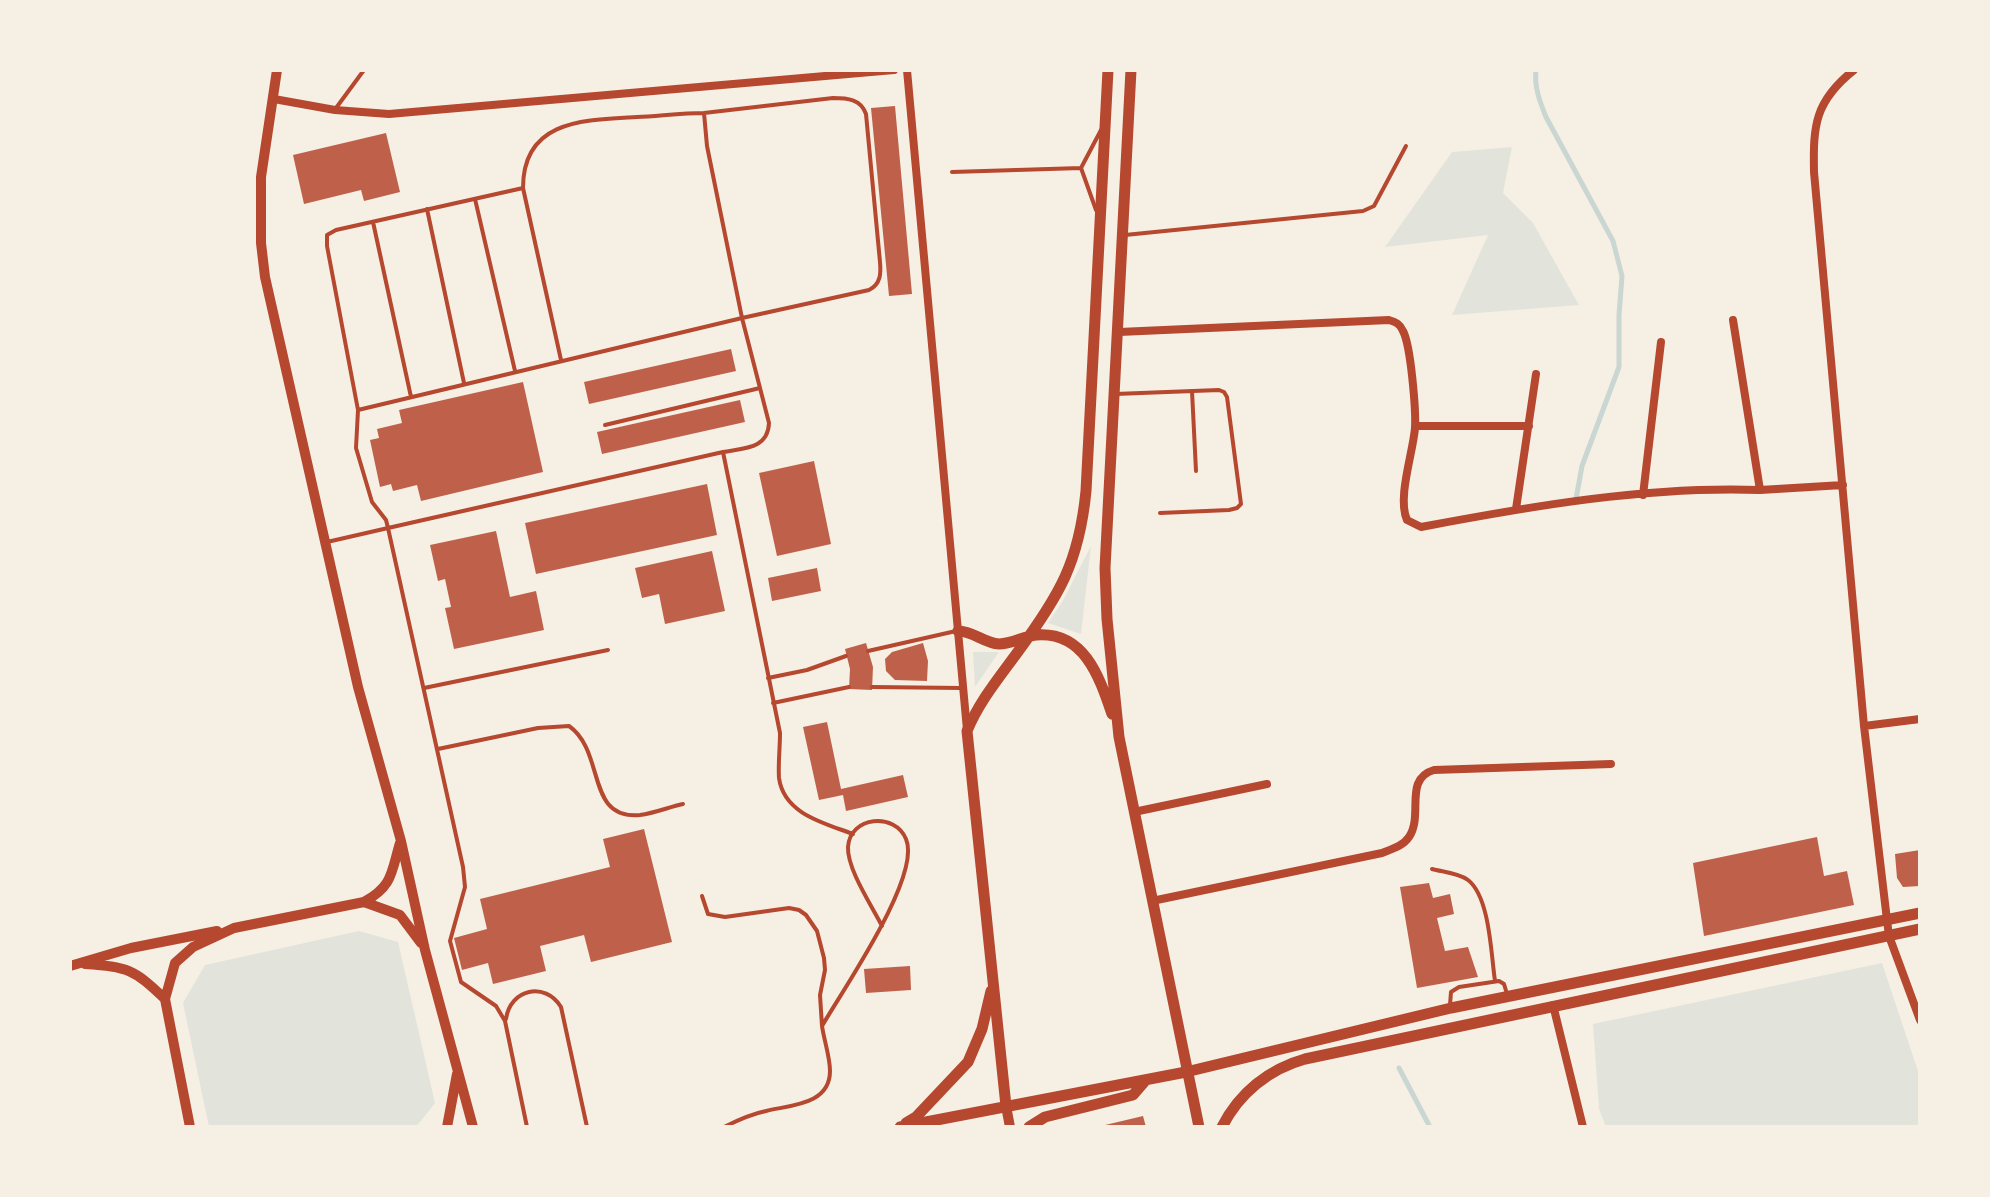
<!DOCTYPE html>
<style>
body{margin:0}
#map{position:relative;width:1990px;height:1197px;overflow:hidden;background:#f6efe4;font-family:"Varela Round",sans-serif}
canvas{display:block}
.frame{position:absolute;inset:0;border:72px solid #f6efe4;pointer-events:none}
</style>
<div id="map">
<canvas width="1990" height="1197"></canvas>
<div class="frame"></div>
</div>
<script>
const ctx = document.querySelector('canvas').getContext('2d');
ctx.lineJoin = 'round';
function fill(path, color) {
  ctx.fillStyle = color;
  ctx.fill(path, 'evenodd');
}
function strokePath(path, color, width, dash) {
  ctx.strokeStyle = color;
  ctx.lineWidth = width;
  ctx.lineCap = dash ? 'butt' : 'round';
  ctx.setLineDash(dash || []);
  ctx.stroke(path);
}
fill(new Path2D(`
 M1512,147L1503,193L1533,223L1579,305L1452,315L1488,235L1385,247L1452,152Z
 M1091,546L1081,634L1048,623L1062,602Z
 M973,652H999L975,687Z
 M359,931L398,942L435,1103L416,1127H209L183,1003L205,965Z
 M1882,963L1920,1077V1127H1606L1599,1109L1593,1024Z`), '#e2e4dc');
strokePath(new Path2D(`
 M1536,70C1534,87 1540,102 1546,117L1613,241L1622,276L1619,315V367L1582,466L1576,499
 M1399,1068L1430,1127`), '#c9d6d2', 5);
fill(new Path2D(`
 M895,106L912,294L889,296L871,108Z
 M386,133L400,192L364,201L361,190L304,204L293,155Z
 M731,349L736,371L589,404L584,382Z
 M523,382L543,472L421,501L417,485L393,491L391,484L380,487L370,440L379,438L377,429L402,423L399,410Z
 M740,400L745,422L602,454L597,432Z
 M814,461L831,544L777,556L759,473Z
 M707,484L717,535L536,574L525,523Z
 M496,531L510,597L536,591L544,630L454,649L445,608L451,607L445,579L438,581L430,545Z
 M712,551L725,611L665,624L659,594L642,598L635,568Z
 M817,568L821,591L772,601L768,578Z
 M866,643L873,667L872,690L849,689L850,669L845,649Z
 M923,643L928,661L927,681L895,680L886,671L885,659L892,652Z
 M827,722L841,789L903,775L908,797L846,811L843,795L819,800L803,727Z
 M644,829L672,942L591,962L584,935L540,946L546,971L493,984L488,963L462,970L454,938L487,929L480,899L610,867L603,839Z
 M1817,837L1824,876L1847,871L1854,905L1704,936L1693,863Z
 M1920,850V886L1903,887L1897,878L1895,854Z
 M1429,883L1433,898L1450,894L1454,914L1437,918L1445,951L1468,947L1478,977L1417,988L1400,887Z
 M910,966L911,990L866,993L864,969Z
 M1143,1116L1146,1127H1101V1126Z`), '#bf614a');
strokePath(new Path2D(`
 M336,108L364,70
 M952,172L1081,168
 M523,188C523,119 585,120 637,117C659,116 682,113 704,113L707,146L742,318L869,290C881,284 881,273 880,262L866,114C861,99 847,98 833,98L704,113
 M475,199L515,371
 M427,209L464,383
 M1096,210L1081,168L1101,130
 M373,222L411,397
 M1125,235L1363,211L1374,206L1406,146
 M1192,391L1196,471
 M1115,394L1219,390L1224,392L1227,397L1241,504L1237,508L1229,510L1160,513
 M358,410L327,246V235L336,230L523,188L561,360
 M605,425L760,388
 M327,542L388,528L386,520L372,502L356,448L358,410L742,318L769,423C768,449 744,448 723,452
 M868,651L956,631
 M768,678L807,670L846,656
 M872,687L961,688
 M424,688L608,650
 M773,703L849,687
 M438,749L538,728L569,726C606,752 585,820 640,815C655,813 669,807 683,804
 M1432,869C1443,872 1459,873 1468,880C1490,897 1491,955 1495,981
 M702,896L708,914L725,917L789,908L799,910L806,915L817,931L824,958L825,970L820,995L822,1026
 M1450,1005L1451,992L1459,987L1499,981L1504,984L1507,994
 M506,1019C510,989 545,981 561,1007L587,1127
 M527,1127L505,1021L496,1006L461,982L450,941L465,887L463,867L388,528L723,452L780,733C780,748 778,764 779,778C784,814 824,823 853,834
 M724,1127C738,1120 751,1114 766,1111C790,1105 830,1105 830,1071C830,1057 824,1040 822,1026C842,991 922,876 906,839C895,812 850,816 848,847C847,869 872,906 882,926`), '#b5482f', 4);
strokePath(new Path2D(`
 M907,70L967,730
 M1854,70C1815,101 1813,125 1814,172L1864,726L1887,920L1889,936L1920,1020
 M274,99L335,110L389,114L894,70
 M1119,332L1389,320C1396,322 1400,324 1403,331C1411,346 1416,411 1415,428C1413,453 1397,498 1407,520L1421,527C1532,506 1647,486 1760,490L1733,320
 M1415,426H1529
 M1760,490L1843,485
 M1643,495L1661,342
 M1516,509L1536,374
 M1864,726L1920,719
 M1134,812L1267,784
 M1152,901L1382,853C1392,849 1403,846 1409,837C1424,815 1403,779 1434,770L1611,764
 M1553,1005L1583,1127`), '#b5482f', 8);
strokePath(new Path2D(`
 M277,70L261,177V243L265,277L358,687L401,841L425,950L473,1127
 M364,902L400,915L421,943
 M85,964C128,967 134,969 165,999
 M70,966L131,948L217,931
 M1006,1106L1010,1127
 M190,1127L165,999L175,963L193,947L234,928L364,902C393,886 391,873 400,843
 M447,1127L457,1074`), '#b5482f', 10);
strokePath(new Path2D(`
 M1131,70L1105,568L1107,619L1119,737L1199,1127
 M958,631C973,631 984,643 999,644C1012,644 1024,636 1036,635C1084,631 1099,676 1112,714
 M1006,1106L967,731C979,702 998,679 1017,653C1059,596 1079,563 1086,491L1108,70
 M906,1123L916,1117L968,1062L982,1029L991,991
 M900,1127L1186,1072L1451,1008L1920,913
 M1029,1127L1045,1117L1133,1095L1146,1080
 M1222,1127C1239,1093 1269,1069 1305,1059L1920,929`), '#b5482f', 11);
</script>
